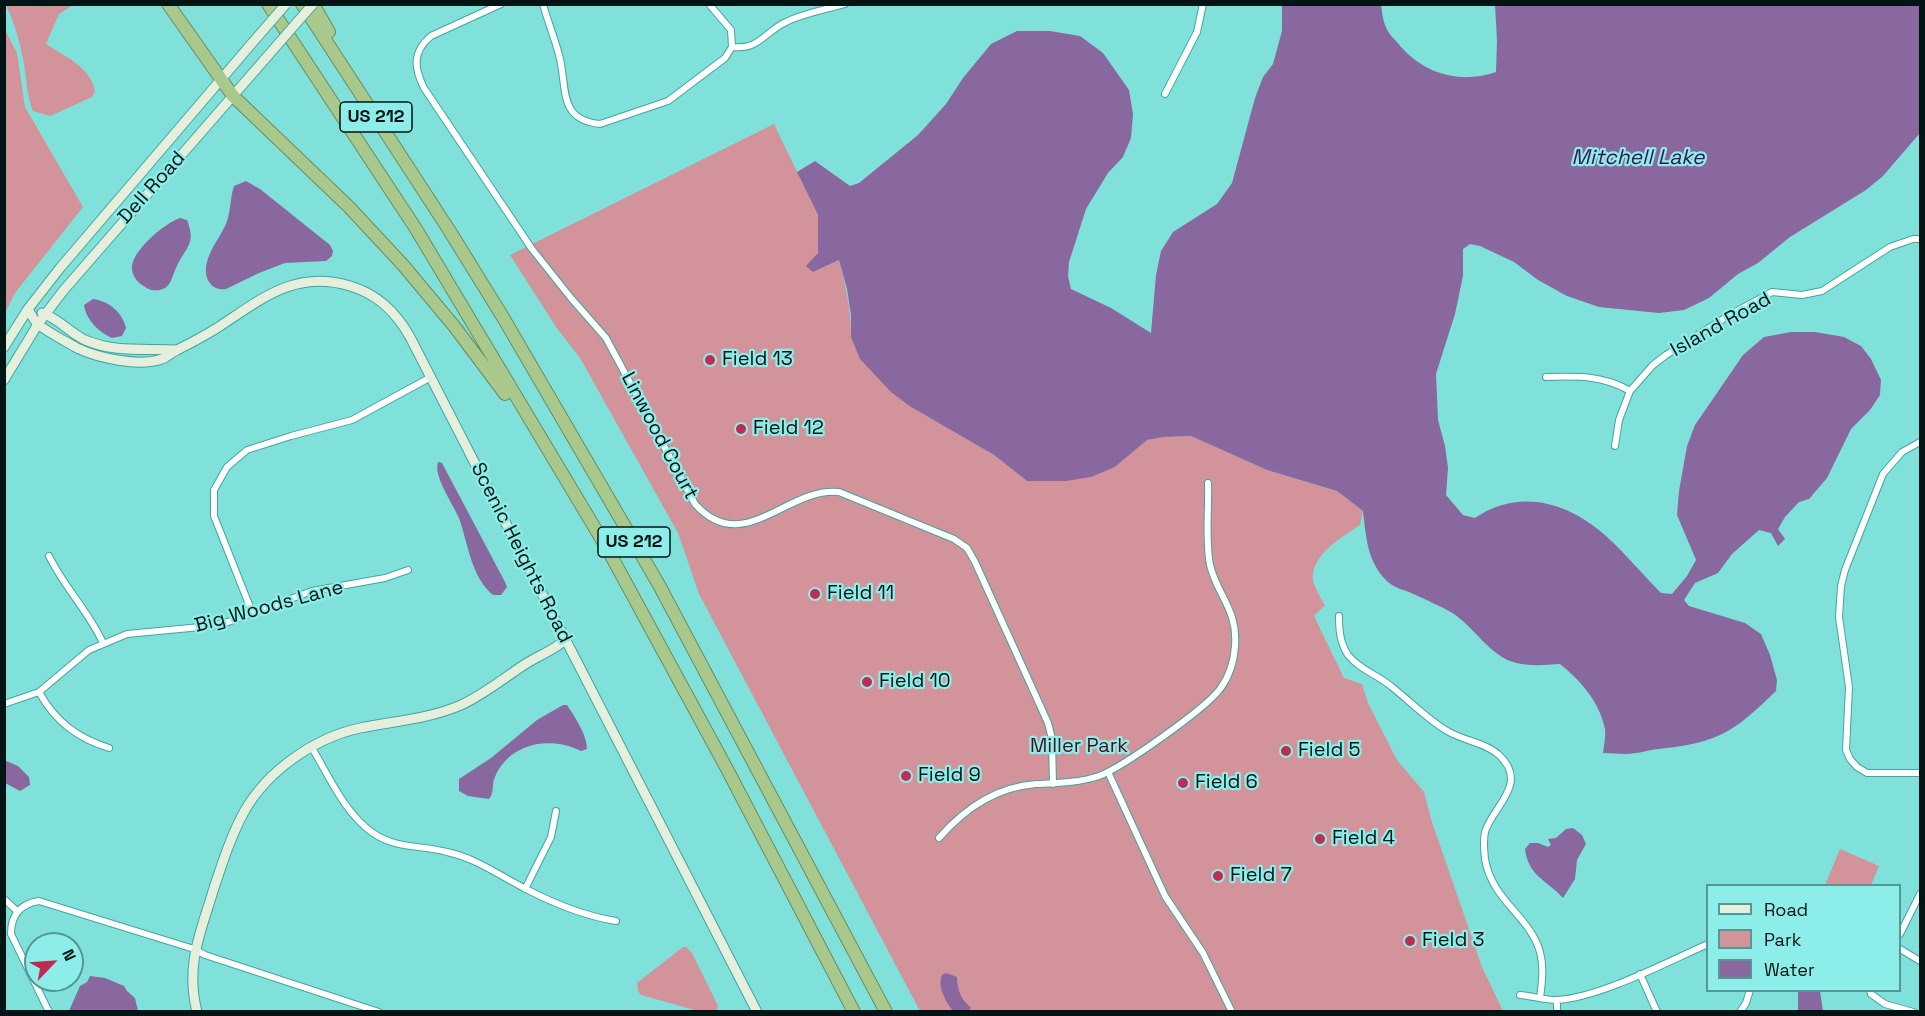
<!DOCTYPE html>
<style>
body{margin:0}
#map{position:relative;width:1925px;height:1016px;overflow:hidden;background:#80e1db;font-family:"Space Grotesk",sans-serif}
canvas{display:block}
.frame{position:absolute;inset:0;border:6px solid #021514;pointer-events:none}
.legend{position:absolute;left:1706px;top:884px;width:195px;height:108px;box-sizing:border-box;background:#8deee9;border:2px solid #559794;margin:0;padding:8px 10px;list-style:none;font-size:18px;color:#021514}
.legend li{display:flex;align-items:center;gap:12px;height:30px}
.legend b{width:30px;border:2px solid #559794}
.north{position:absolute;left:24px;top:932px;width:60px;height:60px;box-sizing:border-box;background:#8deee9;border:2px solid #559794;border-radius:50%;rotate:65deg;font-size:16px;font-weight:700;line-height:24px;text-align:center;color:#021514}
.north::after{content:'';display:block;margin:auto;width:21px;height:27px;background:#bd2d53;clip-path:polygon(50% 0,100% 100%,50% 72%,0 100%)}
</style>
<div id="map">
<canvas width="1925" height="1016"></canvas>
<div class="frame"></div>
<ul class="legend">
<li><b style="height:8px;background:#e5efdc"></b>Road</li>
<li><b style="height:16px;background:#d3939b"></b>Park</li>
<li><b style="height:16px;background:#88689e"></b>Water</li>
</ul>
<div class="north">N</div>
</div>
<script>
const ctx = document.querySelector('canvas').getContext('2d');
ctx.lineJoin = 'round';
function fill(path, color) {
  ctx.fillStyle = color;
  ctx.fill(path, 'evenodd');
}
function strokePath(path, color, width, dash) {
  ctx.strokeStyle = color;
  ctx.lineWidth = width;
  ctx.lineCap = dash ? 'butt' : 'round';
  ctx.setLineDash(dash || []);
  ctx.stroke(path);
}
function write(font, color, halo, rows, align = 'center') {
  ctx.font = font + ' "Space Grotesk",sans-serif';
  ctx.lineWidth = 4.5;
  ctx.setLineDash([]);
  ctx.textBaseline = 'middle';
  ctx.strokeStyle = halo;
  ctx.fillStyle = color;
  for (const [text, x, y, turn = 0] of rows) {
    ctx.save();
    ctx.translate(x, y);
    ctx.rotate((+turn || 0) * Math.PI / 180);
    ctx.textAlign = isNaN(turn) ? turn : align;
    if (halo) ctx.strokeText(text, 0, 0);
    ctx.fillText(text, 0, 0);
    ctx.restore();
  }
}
fill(new Path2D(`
 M6,5H73L59,14L46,44C64,56 91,67 95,91L92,97L50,116L33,111C26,95 27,81 24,64C20,43 15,24 6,5Z
 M5,30L17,53L25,107L83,207L15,293L5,313Z
 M774,124L818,215V253L813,272L839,260C846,286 851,310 851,337L911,407L994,455L1027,481L1115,467L1147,440L1164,437L1191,436L1267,470L1337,491L1363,511L1360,525C1342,537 1306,558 1314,584C1317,591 1321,599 1325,605L1314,616L1344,678L1362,684L1368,703L1397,760L1424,792L1431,819L1482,967L1503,1011H920L699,594L678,533L580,358L556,327L510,255Z
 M1840,849L1879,866L1871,885H1825Z
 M683,947H686L692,953L718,1006L716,1011H698L641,995L638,991L637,983Z`), '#d3939b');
fill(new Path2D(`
 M1918,4L1920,7V133L1883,176L1866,190L1790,237L1758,263L1738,274L1709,298L1684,310L1659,313L1599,307L1567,296L1538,280L1514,262L1480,246L1470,244L1463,249V276L1455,314L1436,374L1438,420L1445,446L1448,468L1446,495L1463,515L1475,518C1519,488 1568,502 1606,536C1626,554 1642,574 1661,593L1672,594L1687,576L1696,560L1677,515L1679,491L1687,446L1695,425L1743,355L1764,337L1791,332H1815L1844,337L1861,346L1871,359L1881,380L1880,395L1870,410L1851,429L1827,478L1809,499L1799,502L1785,517L1778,529L1785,539L1778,546L1771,533L1759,530L1732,554L1718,573L1695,583L1684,600L1689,606L1745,623L1761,634L1770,655L1777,680L1776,691C1734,732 1718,743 1658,749C1648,750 1637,754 1626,754C1618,754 1610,753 1603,753C1604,745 1606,736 1605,729C1599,701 1581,681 1560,664C1544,665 1526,667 1510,661C1488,652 1474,628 1454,614C1445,608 1420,597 1409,592C1400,589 1391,586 1385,579C1367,560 1366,536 1363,511L1337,491L1267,470L1191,436L1164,437L1147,440L1115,467L1091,477L1066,481H1027L994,455L911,407L891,392L860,359L851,337V315L847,289L839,260L813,272L806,266L818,253V215L797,172L815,161L850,186L859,183L918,135L946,104L963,78L991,44L1017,31H1050L1080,36L1103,53L1129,90L1133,114L1131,138L1123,157L1108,173L1086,209L1069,262L1068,276L1071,289L1111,308L1151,333L1156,275L1161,251L1173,232L1217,204L1232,183L1255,98L1263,77L1273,64L1282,31V5H1381C1382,12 1383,21 1386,27C1388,33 1393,38 1397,42C1421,73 1459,85 1496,72L1497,40L1495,5Z
 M246,181L260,189L330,245L333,251L332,256L326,261L285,263L259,273L226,289C219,290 213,288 209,282C198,263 219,240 226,224C231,211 230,198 234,186Z
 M180,218L187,220C197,245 185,247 176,268C170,282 170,292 151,290C142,286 133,280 132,269C130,252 165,223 180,218Z
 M93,299C109,301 123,313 126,328L122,336L112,338C99,332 86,320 84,305Z
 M438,462L442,463L505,582L507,587L501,595H493C471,577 468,543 459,518C453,504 433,476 438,462Z
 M563,705H567C575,717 587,735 587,749L581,751C551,736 510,742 495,777C491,785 495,792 489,799L468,796L459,791V779L491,758L537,720Z
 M4,760L18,766L29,777L30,785L20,791L5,783Z
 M1573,828L1582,835L1586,844L1577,860L1575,879L1563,898C1548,881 1528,876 1525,849L1530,843H1538L1548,847L1551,845L1548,839L1556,838L1566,829Z
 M946,973L957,977C957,990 961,999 971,1008L968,1011H953C946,1002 937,987 942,975Z
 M90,976L105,978L124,986L127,991L135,998L138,1011H69L80,986L87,982Z
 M1798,991H1820L1823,1011H1798Z`), '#88689e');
const street = new Path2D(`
 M501,4L431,36C412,52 414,68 424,88L532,249L571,298L606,338L695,504C743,558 788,486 839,492L954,539L967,548L975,562L1048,723L1052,739L1053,784
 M543,4C548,23 556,41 560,59C567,90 559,120 600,124L668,101L725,58L732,47L731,30L709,4
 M732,47C760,50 764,32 786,22C804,13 825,10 845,4
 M1165,94L1197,32L1203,4
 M1546,377C1577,376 1603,375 1630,391
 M1920,442L1902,452L1883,474L1845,570L1841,586L1839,617L1849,687L1846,750L1850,759L1857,767L1867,773H1920
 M1615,446L1619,420L1630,391L1653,365L1666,355L1728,316L1772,292L1802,295L1822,291L1890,247L1913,239H1920
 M49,556C64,587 89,612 103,643
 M252,612L214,516V490L227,467L247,450L291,436L352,420L431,377
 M1339,616C1339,630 1340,643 1348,655C1360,670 1378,675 1392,687C1411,702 1428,720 1449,732C1465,741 1486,743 1499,755C1530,784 1492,807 1485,832C1483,841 1484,850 1485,859C1492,901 1530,916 1540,952C1544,967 1542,983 1540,998
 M39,692C55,721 77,738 109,748
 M4,704L39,692L89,650L127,634L211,626L228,622L312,591L385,578L408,570
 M312,748C329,776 345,814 373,833C396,849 421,845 447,852C476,858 500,876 526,889C553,903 585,916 616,921
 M1108,772L1165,896L1203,953L1232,1012
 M939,838C965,808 996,787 1036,784C1057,783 1078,783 1099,776C1123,767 1205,709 1220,689C1229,677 1234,661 1235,646C1238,610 1217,595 1210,565C1205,539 1209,509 1208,483
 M525,889L551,837L556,811
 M4,899L17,911
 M1900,934L1920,894
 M1900,949L1920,961
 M1640,974L1657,1012
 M1870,990L1871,994L1885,1004L1913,1012
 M1520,995C1532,996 1545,1000 1557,1000C1599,998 1667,962 1708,944
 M49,1012L11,934C11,915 20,904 39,901L194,949L205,955L379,1012
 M1557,1012V1000
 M1740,1012L1746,1003L1750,990`);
const secondary = new Path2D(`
 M28,309C31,314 34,321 38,324C47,332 67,342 77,348C98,358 139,367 162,359C167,357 172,352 177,350C191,343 204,336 217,328C260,300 295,269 350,286C378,294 396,312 410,337L757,1012
 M42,313C58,318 70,333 85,340C115,353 146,348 177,350
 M4,347L28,309L60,268L253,42
 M4,380L38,324L63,291L265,59
 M197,1012C185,964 201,932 214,888C223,861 231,836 244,812C267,771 314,738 360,728C394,721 429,719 461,705C485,694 505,677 527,663C540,655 554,650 565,640`);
const highway = new Path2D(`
 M168,4L233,96L349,207L403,265L454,326L505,394
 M268,4L416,229L608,550L727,769L854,1012
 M302,4L449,230L504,319L659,585L886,1012
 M313,4L329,32`);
strokePath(street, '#41a5a1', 8);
strokePath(secondary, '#41a5a1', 11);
strokePath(highway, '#6e8a61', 14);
strokePath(street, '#fff', 6);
strokePath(secondary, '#e5efdc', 9);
strokePath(highway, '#a8c98b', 12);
const secondaryBridge = new Path2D(`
 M253,42L286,4
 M265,59L313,4`);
strokePath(secondaryBridge, '#41a5a1', 11, []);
strokePath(secondaryBridge, '#e5efdc', 9);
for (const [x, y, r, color] of [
 [710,360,6,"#bd2d53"],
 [741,429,6,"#bd2d53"],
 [815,594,6,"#bd2d53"],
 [867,682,6,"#bd2d53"],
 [1286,751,6,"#bd2d53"],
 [906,776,6,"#bd2d53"],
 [1183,783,6,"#bd2d53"],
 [1320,839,6,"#bd2d53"],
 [1218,876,6,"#bd2d53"],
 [1410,941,6,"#bd2d53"]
]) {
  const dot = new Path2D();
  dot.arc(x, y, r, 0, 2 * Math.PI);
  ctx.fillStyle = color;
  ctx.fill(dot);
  strokePath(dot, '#8deee9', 2);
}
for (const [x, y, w] of [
 [376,117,72],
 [634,542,72]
]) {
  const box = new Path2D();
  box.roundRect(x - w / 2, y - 15, w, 30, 4.5);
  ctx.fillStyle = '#8deee9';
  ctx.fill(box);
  strokePath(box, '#021514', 1.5);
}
write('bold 18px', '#021514', null, [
 ["US 212",376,117],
 ["US 212",634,542]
]);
write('20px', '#021514', '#8deee9', [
 ["Dell Road",152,188,-48],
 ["Island Road",1721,325,-29],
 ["Linwood Court",659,436,62],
 ["Scenic Heights Road",521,553,63],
 ["Big Woods Lane",269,607,-15]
]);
write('20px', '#021514', '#8deee9', [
 ["Field 13",722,360],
 ["Field 12",753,429],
 ["Field 11",827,594],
 ["Field 10",879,682],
 ["Field 5",1298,751],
 ["Field 9",918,776],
 ["Field 6",1195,783],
 ["Field 4",1332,839],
 ["Field 7",1230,876],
 ["Field 3",1422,941]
], 'left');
write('20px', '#4e0d1e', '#8deee9', [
 ["Miller Park",1079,747]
]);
write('italic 21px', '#3f1257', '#8deee9', [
 ["Mitchell Lake",1638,158]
]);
</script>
